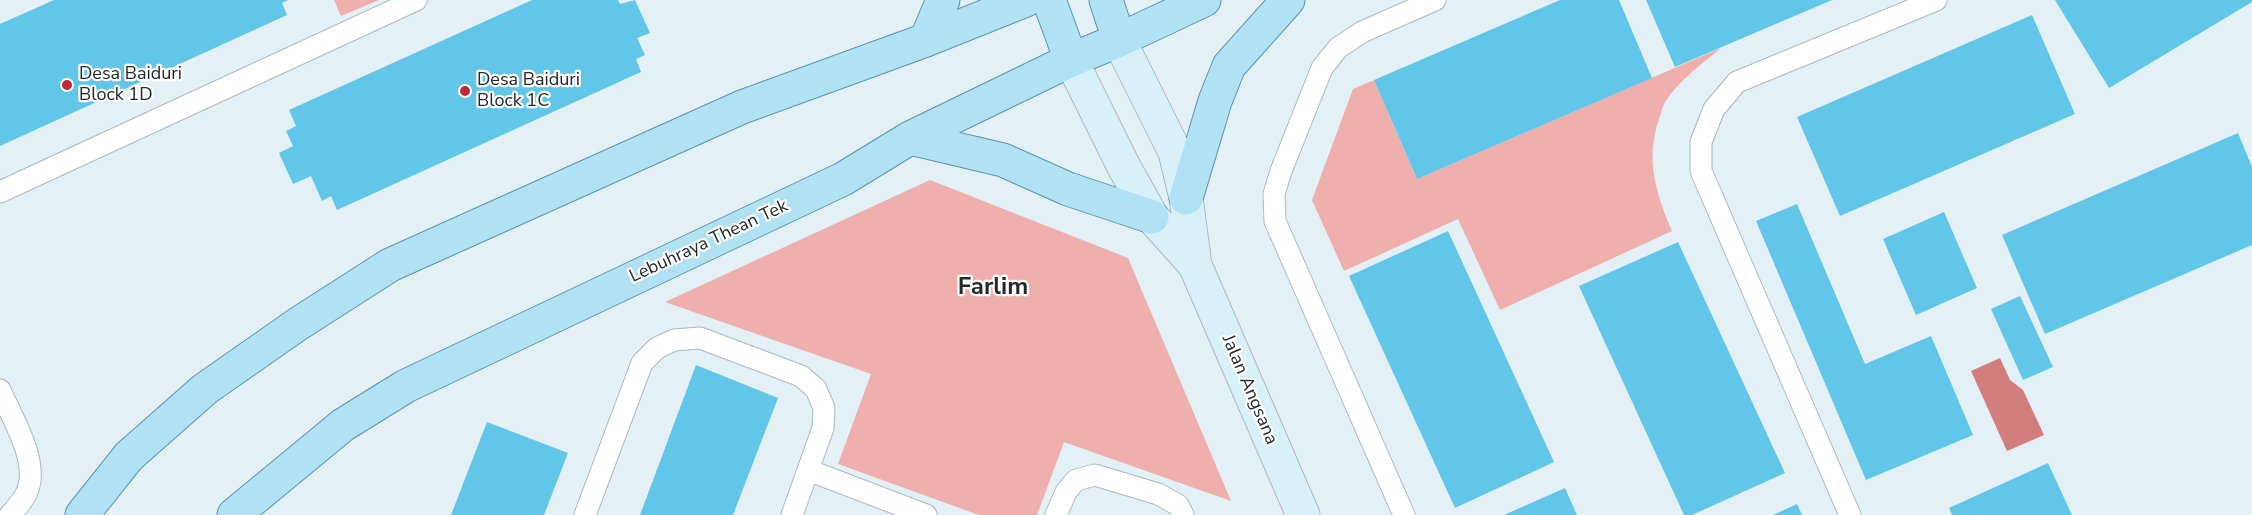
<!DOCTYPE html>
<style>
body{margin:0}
canvas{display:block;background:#e3f0f5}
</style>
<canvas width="2252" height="515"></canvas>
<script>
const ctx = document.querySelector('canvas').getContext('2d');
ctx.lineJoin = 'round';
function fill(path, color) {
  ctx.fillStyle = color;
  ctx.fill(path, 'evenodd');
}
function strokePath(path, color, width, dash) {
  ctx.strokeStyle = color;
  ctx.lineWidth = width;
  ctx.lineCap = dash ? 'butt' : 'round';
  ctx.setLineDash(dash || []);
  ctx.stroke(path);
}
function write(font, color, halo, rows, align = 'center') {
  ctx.font = font + ' "Nunito Sans",sans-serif';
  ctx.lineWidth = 4.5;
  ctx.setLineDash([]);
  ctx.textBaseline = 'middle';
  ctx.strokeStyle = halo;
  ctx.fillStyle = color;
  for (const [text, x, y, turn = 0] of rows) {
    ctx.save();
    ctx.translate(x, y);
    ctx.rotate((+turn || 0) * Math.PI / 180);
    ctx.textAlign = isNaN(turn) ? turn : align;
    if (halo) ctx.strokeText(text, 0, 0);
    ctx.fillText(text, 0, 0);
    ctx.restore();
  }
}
fill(new Path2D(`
 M334,0H379L341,16Z
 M1721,48C1702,64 1679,80 1665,102C1662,107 1661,114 1659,119C1645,159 1656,194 1672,231L1500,310L1458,219L1344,271L1312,200L1353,89L1374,80L1417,179Z
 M930,180L1128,258L1231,501L1064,442L1037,515H979L838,464L871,374L665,302Z`), '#eeafad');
fill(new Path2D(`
 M2000,358L2010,380L2023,390L2044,435L2007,451L1971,371Z`), '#d27e7d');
fill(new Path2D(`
 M54,0H288L282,3L287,15L0,146V24Z
 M532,0H618L620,4L635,0L650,33L637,38L645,55L636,59L641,72L337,210L331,196L322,201L311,176L293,184L279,153L293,146L286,131L296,126L289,110Z
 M1560,0H1619L1652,78L1417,179L1374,80Z
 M1646,0H1832L1675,67Z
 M2055,0H2252V2L2109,88Z
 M2032,15L2075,114L1840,216L1797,117Z
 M2238,133L2252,167V245L2045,334L2002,235Z
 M1797,204L1865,364L1931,336L1973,435L1866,480L1756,221Z
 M1944,212L1977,288L1916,315L1883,239Z
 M1448,231L1554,462L1455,508L1349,276Z
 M1678,242L1785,473L1692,515H1684L1579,286Z
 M2020,296L2053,367L2023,380L1991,309Z
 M696,365L778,398L733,515H640Z
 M487,422L568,453L544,515H451Z
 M2048,463L2072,515H1952L1949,508Z
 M1565,488L1577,515H1504Z
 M1797,504L1802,515H1773Z`), '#62c6e9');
const lane = new Path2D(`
 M0,192L416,0
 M0,390C12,418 40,462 27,492C23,501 16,508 10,515
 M808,470L926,515
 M585,515L642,363L657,348L674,340L700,338L801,376L816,389L824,408L823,428L792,515
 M1056,515L1066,492L1076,480L1095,475L1158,494L1178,505L1183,515
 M1404,515L1275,221L1274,194L1281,171L1322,68L1338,48L1362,32L1435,0
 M1850,515L1701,171V142L1714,109L1737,82L1936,0`);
const secondary = new Path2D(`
 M1119,40L1175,152L1186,198L1195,265L1303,515
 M1071,60L1124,167L1152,217L1195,265`);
const primary = new Path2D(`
 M1049,0L1071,60
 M1106,0L1119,40
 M926,40L943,0
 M910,138L1003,160L1068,189L1152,217
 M1186,198L1215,101L1229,66L1288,0
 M82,515L129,456L205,389L298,324L390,265L742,107L926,40L1026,0
 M234,515L343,425L406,386L843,179L910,138L1071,60L1119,40L1204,0`);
strokePath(lane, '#adb9bd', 23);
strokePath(secondary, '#adb9bd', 35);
strokePath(primary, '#5d95a8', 35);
strokePath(lane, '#fff', 21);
strokePath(secondary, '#d8f1f9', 33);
strokePath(primary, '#b0e2f4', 33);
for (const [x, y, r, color] of [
 [67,85,6,"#bb2a3a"],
 [465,91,6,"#bb2a3a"]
]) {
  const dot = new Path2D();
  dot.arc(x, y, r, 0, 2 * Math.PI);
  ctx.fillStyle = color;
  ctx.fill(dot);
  strokePath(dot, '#fff', 2);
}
write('18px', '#23282a', '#fff', [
 ["Desa Baiduri",79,75],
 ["Block 1D",79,96],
 ["Desa Baiduri",477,81],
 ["Block 1C",477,102]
], 'left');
write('18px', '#23282a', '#fff', [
 ["Lebuhraya Thean Tek",709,242,-25],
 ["Jalan Angsana",1249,390,67]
]);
write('bold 24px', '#23282a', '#fff', [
 ["Farlim",993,288]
]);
</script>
